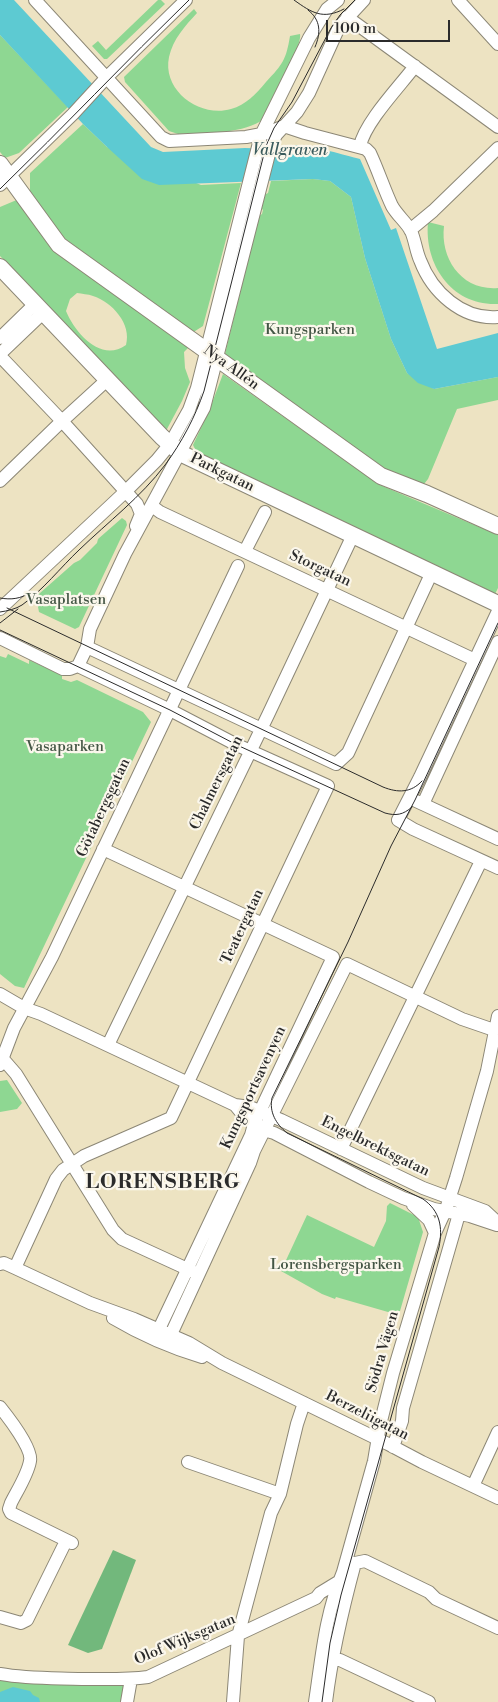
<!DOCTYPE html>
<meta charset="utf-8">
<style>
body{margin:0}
#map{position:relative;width:498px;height:1702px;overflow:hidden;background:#ede3c2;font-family:"Libre Bodoni",serif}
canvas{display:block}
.scale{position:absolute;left:326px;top:20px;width:124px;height:22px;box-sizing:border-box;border:2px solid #2b2b2b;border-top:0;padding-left:6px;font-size:15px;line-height:18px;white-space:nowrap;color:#2b2b2b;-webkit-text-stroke:4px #fbf7ec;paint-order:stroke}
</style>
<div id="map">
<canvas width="498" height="1702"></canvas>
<div class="scale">100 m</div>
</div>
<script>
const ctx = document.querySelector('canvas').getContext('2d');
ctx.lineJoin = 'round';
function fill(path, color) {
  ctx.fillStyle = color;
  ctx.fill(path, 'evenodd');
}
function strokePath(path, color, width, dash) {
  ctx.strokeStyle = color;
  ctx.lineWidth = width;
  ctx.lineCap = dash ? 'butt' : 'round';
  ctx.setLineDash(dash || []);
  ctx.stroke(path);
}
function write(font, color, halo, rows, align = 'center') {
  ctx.font = font + ' "Libre Bodoni",serif';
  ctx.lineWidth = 4.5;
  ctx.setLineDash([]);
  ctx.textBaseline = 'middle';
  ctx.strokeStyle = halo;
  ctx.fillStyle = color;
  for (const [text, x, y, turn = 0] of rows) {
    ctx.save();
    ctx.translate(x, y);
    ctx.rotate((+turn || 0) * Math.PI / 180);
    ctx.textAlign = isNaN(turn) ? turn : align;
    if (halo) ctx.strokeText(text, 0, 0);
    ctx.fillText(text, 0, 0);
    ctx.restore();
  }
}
fill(new Path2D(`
 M158,0H161L165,4L107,59H104L92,46L98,41L106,50Z
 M194,9L197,13C185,26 173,39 169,57C162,91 200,118 231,109C246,105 256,94 266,82C283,64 286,60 290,36L300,34C303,46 269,107 261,121C237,135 205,132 178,134L169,131L125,82L124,77Z
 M0,35L68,107L19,153L5,158L0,152Z
 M83,124L107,147L201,185L241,183L203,326L192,333L61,236L30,193V173Z
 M313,179L330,181L351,197L365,258L391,339L407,373L434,389L498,377V400L457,409L428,479L424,484L372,464L223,362L259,216L262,214L263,210L261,208L264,195L268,193L271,181Z
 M19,199L53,247L190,346L184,352L185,368L190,382L182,401L167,429H165L0,256V207ZM77,293C82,294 88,294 93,296C112,302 132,324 126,345C101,363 75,333 66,311L70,299Z
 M428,222L444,226C440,259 462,291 498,288V304C452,306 424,265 428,222Z
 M223,374L380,485L498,535V588L495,594L197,453L193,445L209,411Z
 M122,518L126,521L127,525L79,627L75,629L39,612L36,597L40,593L74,563L80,560L97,543L98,539Z
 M8,654L29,664V660L62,675V679L71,682L77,680L143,712L151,722L24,988L15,986L0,974V656L6,658Z
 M7,1080L22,1103L17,1109L0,1112V1081Z
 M390,1203L418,1217L423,1232L400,1311L388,1312L336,1297L335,1299L322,1294L281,1271L307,1215L374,1247L386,1221L387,1206Z
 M0,1678L95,1682L124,1686L122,1702H0Z`), '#8ed792');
fill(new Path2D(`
 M113,1550L136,1560L102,1649L88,1653L68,1645Z`), '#72b87c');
fill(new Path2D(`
 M0,0H14L151,147L163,152L245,148L277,149C292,138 342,155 360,159L391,230L396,228L437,349L498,333V377L434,389L418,383L407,373L391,339L365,258L351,197L330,181L313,179L159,185L142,179L107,147L83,124L0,35Z
 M13,1687L30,1691L33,1695L39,1698L40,1702H0V1692Z`), '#5dcad2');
const minor = new Path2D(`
 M35,0L161,137L169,141L246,137L267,133L284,126L305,133L366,149L370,153C378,170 384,189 392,206C397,215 406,222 411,231C415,240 416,251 420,260C432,292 462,320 498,317
 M458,0L498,44
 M347,17L498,127
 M360,146C365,122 400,86 415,66
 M0,185L73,114L107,77L186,0
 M410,230L433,211L498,148
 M0,338L36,303
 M0,354L44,312
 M0,356L62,421L137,504L141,514L136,526
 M0,481L62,421L108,379
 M152,506L160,512L475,660
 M245,551L265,512
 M0,609L125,492L157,460L170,444L189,410L197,388L261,135L309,38L327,9L338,0
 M498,611L420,777L398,820L413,829L498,868
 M0,638L63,669H70L78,666L87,647L90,629L125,554L204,408L271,146L276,135L297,112L309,93L339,27L364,0
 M87,647L336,764L348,753L432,572
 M416,801L498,839
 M423,804L498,642
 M103,849L333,957L254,1124L251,1135L160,1327L158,1330L149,1336
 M0,994L24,1008L41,1014L235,1105L250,1107L281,1120L423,1188L485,1211L498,1223
 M108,1045L268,715L353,535
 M3,1059L16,1074L113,1230L122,1239L194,1272
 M0,1065L14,1028L52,957L238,566
 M235,1105C245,1118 257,1129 274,1133L369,1182L403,1198L434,1209L470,1216L497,1225
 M341,1149L481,861
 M413,1205L429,1220L435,1233
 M0,1264L4,1263L15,1268L90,1303L134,1319L189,1343L222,1363L388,1444L422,1462L498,1498
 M15,1268L56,1179L63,1170L84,1156L171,1118L328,786L237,745L170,710L78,666
 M113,1318C140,1334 172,1348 202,1357
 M167,1343L250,1163L254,1151L347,964L462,1019L494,1030
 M0,1407C8,1417 33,1449 30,1461C28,1474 17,1491 11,1503L9,1509L11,1513L72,1543
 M393,1447L402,1421L403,1408L459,1214
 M188,1462L280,1494
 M473,1486L498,1432
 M0,1617L21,1623L27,1620L66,1541
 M331,1659L340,1660L429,1702
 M0,1674C27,1679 54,1678 82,1679C104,1679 126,1680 148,1677L316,1598L320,1593L338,1582
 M127,1702L131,1679
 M233,1702L238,1636L271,1513L280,1494L297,1424L304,1403
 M315,1702C322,1656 325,1615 343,1572L374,1461L380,1425L393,1373L435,1233L446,1209L456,1178L487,1071L498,1016
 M326,1702C332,1653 342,1611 355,1563L365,1561L429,1592L436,1599L498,1628`);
const major = new Path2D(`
 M0,164L59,245L381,476L427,494L498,526
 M0,267L162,437L180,453L498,604`);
strokePath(minor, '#8c8776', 14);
strokePath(major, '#8c8776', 18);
strokePath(minor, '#fff', 12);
strokePath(major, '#fff', 16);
strokePath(new Path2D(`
 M294,0C312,13 323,20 344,9
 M308,10C321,20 321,33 315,47
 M0,189C64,127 125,62 189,0
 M0,598C11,600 21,599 31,592
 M7,608L383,787C398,793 411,793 422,781
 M0,612C7,611 16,609 22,605C42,591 61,567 79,550C108,522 141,497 165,465C182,442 195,417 204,391L266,146L274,128L292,102L331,28L340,15L355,0
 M0,623L18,609
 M0,630L170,710L237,745L385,813C396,816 403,815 412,807
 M322,1702L330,1643L341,1595L439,1247C443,1227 440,1211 423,1199L287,1133C276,1124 269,1112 272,1098L348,942L391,846L415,800L498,623`), '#2b2b2b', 1);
write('15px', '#445645', '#fbf7ec', [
 ["Kungsparken",310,330],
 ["Vasaplatsen",66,600],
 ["Vasaparken",65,747],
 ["Lorensbergsparken",336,1265]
]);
write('15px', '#2b2b2b', '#fbf7ec', [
 ["Nya Allén",231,368,36],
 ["Parkgatan",222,473,26],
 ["Storgatan",320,569,25],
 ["Chalmersgatan",217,783,-64],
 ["Götabergsgatan",104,808,-65],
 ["Teatergatan",243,927,-65],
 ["Kungsportsavenyen",254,1088,-65],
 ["Engelbrektsgatan",375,1147,26],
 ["Södra Vägen",383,1352,-74],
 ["Berzeliigatan",367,1416,27],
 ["Olof Wijksgatan",185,1640,-23]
]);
write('italic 16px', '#3a5b5d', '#fbf7ec', [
 ["Vallgraven",290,151]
]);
ctx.letterSpacing = '1px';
write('bold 20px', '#2b2b2b', '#fbf7ec', [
 ["LORENSBERG",163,1183]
]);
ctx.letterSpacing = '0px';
</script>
